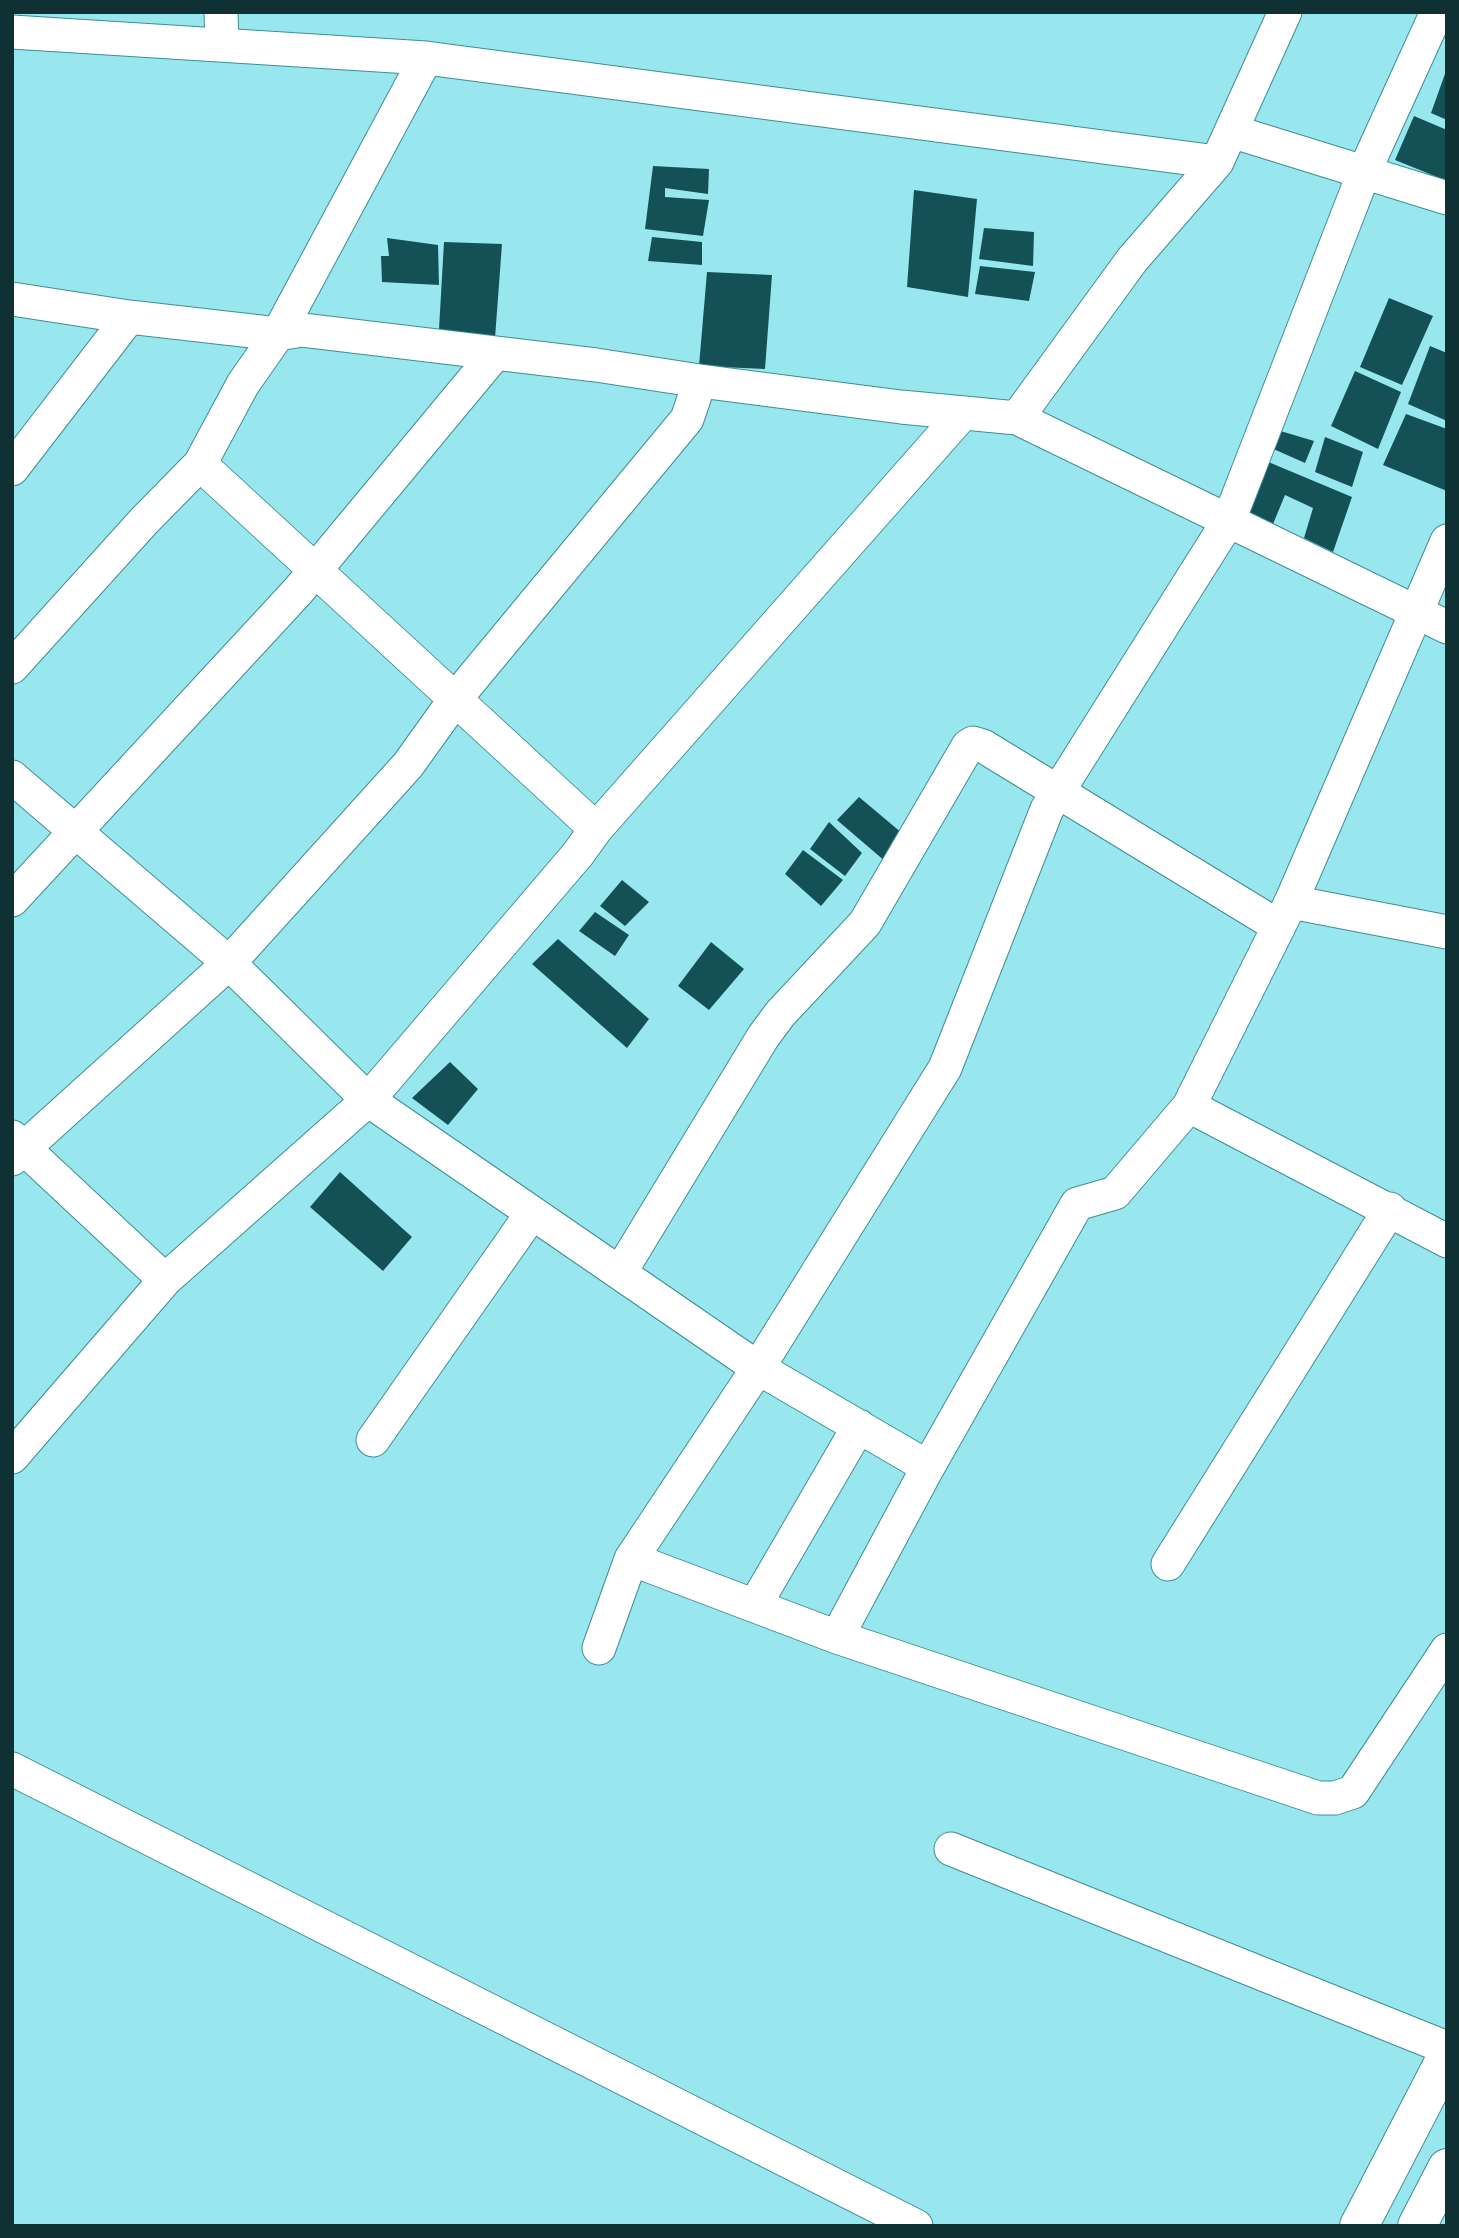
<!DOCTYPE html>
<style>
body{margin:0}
#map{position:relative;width:1459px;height:2238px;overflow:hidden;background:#98e7ef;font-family:Lato,sans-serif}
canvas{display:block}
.frame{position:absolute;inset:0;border:14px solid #0f3134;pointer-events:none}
</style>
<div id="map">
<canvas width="1459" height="2238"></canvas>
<div class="frame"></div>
</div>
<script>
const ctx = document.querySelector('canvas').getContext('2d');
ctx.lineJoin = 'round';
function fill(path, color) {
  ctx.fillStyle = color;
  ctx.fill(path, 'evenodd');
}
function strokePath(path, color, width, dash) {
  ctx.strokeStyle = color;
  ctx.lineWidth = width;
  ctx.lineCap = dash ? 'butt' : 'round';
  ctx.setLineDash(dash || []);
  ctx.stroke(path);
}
fill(new Path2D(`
 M1446,71H1447V120L1431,113Z
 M1414,116L1447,130V181L1395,160Z
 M653,166L709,169L708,194L665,188V197L709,200L703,236L645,229Z
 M914,190L977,199L968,297L907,287Z
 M984,228L1034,232L1033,266L979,259Z
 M652,237L702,242V265L648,261Z
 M387,238L438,245L439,285L382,282L381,256H389Z
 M444,242L502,244L495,338L439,329Z
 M980,266L1035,272L1029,301L975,294Z
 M707,272L772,275L765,369L699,366Z
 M1389,298L1433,316L1402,385L1360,367Z
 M1430,346L1447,353V421L1408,404Z
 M1355,371L1401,392L1378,449L1331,426Z
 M1406,414L1447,429V491L1383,465Z
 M1277,430L1314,441L1305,463L1269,447Z
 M1325,437L1363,452L1352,487L1315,472Z
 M1266,461L1352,497L1333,552L1304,538L1313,508L1285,495L1273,524L1247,511Z
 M859,797L909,839L886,862L837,820Z
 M829,822L862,853L845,876L810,849Z
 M803,850L843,880L821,906L785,874Z
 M622,880L649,902L625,926L600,906Z
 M595,912L629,935L615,956L579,931Z
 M558,939L649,1019L627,1048L532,964Z
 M711,942L744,969L709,1010L678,986Z
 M450,1062L478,1089L448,1125L412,1098Z
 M340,1172L412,1237L383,1271L310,1207Z`), '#145156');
const street = new Path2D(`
 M221,12L222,45
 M12,32L426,58L1217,162
 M1231,131L1447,198
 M12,299L129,317L278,334L302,330L596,365L700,381L901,407L1017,418L1447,627
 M1017,418L1132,260L1217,162L1285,12
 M200,464L596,829
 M12,469L129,317
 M12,667L144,521L200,464L243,384L278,334L426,58
 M12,777L229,963L368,1100L758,1368L928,1467
 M12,900L298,591L494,355
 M1291,902L1447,932
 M1189,1106L1447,1241
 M12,1137L165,1280
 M12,1159L229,963L408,765L456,698L687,419L700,381
 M621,1271L763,1037L780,1014L865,923L968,746L973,743L983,746L1278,926
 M373,1440L532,1213
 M12,1457L165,1280L368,1100L578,854L596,829L963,413
 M631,1559L837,1637L1318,1798H1335L1353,1792L1447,1650
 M1168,1564L1390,1209
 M755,1605L859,1426
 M837,1637L928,1467L1077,1204L1115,1193L1189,1106L1291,902L1447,541
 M599,1648L631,1559L758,1368L945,1068L1047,809L1229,520L1365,170L1437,12
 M12,1769L916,2226
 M951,1849L1447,2048`);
const secondary = new Path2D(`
 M1359,2226L1447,2056
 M1417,2226L1447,2168`);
strokePath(street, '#3e8e96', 35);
strokePath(secondary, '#3e8e96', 40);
strokePath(street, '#fff', 33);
strokePath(secondary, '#fff', 38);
</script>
